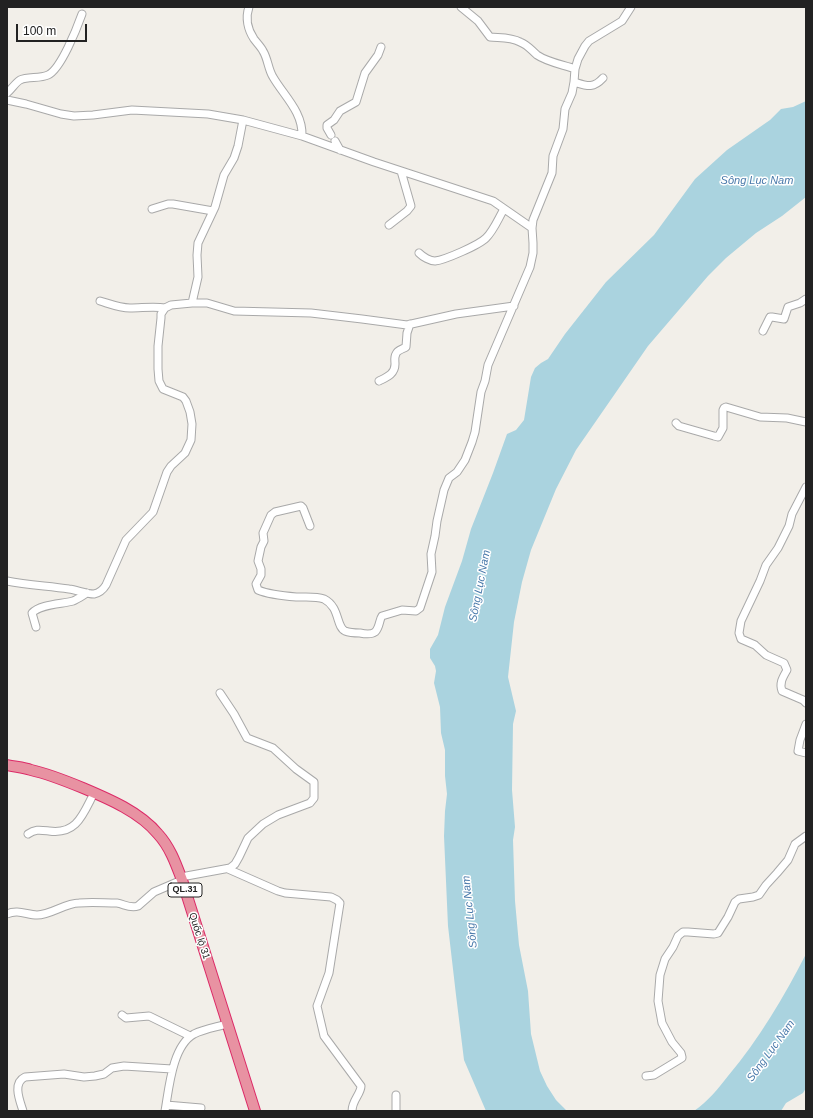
<!DOCTYPE html>
<meta charset="utf-8">
<style>
body{margin:0}
#map{position:relative;width:813px;height:1118px;overflow:hidden;background:#f2efe9;font-family:Arial,sans-serif}
canvas{display:block}
.frame{position:absolute;inset:0;border:8px solid #222;pointer-events:none}
.scale{position:absolute;left:16px;top:24px;width:71px;height:18px;box-sizing:border-box;border:2px solid #222;border-top:0;padding-left:5px;font-size:12px;line-height:14px;white-space:nowrap;color:#222;-webkit-text-stroke:3px #fff;paint-order:stroke}
</style>
<div id="map">
<canvas width="813" height="1118"></canvas>
<div class="frame"></div>
<div class="scale">100 m</div>
</div>
<script>
const ctx = document.querySelector('canvas').getContext('2d');
ctx.lineJoin = 'round';
function fill(path, color) {
  ctx.fillStyle = color;
  ctx.fill(path, 'evenodd');
}
function strokePath(path, color, width, dash) {
  ctx.strokeStyle = color;
  ctx.lineWidth = width;
  ctx.lineCap = dash ? 'butt' : 'round';
  ctx.setLineDash(dash || []);
  ctx.stroke(path);
}
function write(font, color, halo, rows, align = 'center') {
  ctx.font = font + ' Arial,sans-serif';
  ctx.lineWidth = 3;
  ctx.setLineDash([]);
  ctx.textBaseline = 'middle';
  ctx.strokeStyle = halo;
  ctx.fillStyle = color;
  for (const [text, x, y, turn = 0] of rows) {
    ctx.save();
    ctx.translate(x, y);
    ctx.rotate((+turn || 0) * Math.PI / 180);
    ctx.textAlign = isNaN(turn) ? turn : align;
    if (halo) ctx.strokeText(text, 0, 0);
    ctx.fillText(text, 0, 0);
    ctx.restore();
  }
}
fill(new Path2D(`
 M806,101V197L782,216L756,233L726,258L708,276L648,346L576,450L556,489L531,550L522,582L514,622L508,677L516,711L513,724L512,790L515,827L513,840L515,901L519,945L528,991L531,1034L540,1071L547,1086L556,1100L567,1111H486L464,1060L456,995L448,926L444,836L445,811L447,794L445,776V750L441,733L440,707L434,683L436,671L435,666L430,658V649L438,635L445,607L462,561L471,529L493,473L507,434L516,430L524,420L531,377L535,368L541,363L548,359L565,334L606,282L654,235L695,179L727,150L770,120L781,109L793,107Z
 M806,954V1088L803,1093L786,1103L781,1111H694C708,1101 718,1089 728,1076C759,1039 784,997 806,954Z`), '#aad3df');
const minor = new Path2D(`
 M249,7C245,18 248,30 254,39C257,43 261,47 263,51C268,59 268,69 273,77C284,96 303,112 302,136
 M461,7L478,21L490,37C500,38 511,37 520,42C528,45 531,50 537,55C547,62 564,65 575,69
 M574,82C587,86 593,89 603,78
 M7,93C12,89 15,83 20,80C28,76 39,79 48,75C61,69 77,28 82,14
 M7,100L26,104L61,114L74,116L93,115L132,110L208,114L243,120L302,136L374,162L493,201L532,228
 M331,135L327,128V125L334,120L340,111L356,102L365,73L378,55L381,47
 M335,141L340,150
 M152,209L168,204H173L213,211
 M389,225L407,211L411,206L401,171
 M419,253C423,257 430,261 435,261C445,260 479,245 486,238C494,230 498,219 504,209
 M100,301C110,304 120,308 130,308C142,308 154,306 165,308
 M192,303L198,277L197,255L198,243L215,207L224,175L234,158L238,146L243,120
 M763,331L770,317H772L784,319L788,307L800,303L806,299
 M379,381C387,377 395,374 395,364C395,361 394,357 396,354C397,350 403,349 406,347L407,333L410,324
 M676,423L679,426L714,436L718,437L723,428V410L724,408L726,407L760,417L787,418L806,422
 M806,487L792,514L789,526L778,548L766,565L760,581L741,621L739,633L741,639L755,645L766,655L784,663L787,670C783,677 779,683 782,691L803,700L806,703
 M310,526L303,508L301,506L275,512L271,515L263,533L264,541L261,547L258,561L261,569V575L256,584L258,590C270,595 284,596 297,597C306,597 316,596 324,599C340,607 336,627 345,631C350,633 356,633 360,633C365,634 371,635 375,632C380,627 379,620 382,616L402,610L416,611L420,608L432,572L431,554L435,536L437,521L444,490L449,478L457,472L465,460L472,442L475,432L481,392L485,381L488,365L530,267L533,253V243L532,228L533,220L552,173L553,156L563,129L565,109L572,93L574,82L575,69L578,59L585,46L589,41L622,21L631,7
 M7,581C28,585 49,586 69,589C77,590 86,594 94,594C99,593 103,590 106,585L126,540L153,512L167,472L171,466L185,453L191,440L192,424L190,412L186,401L183,397L163,389L159,381L158,369V346L161,318V314L165,308L171,305L192,303H207L234,311L311,313L362,319L407,325L456,314L514,306
 M36,627L32,613C40,604 62,604 73,601C78,599 82,596 87,593
 M806,724L800,740L798,751L806,753
 M28,834C35,829 40,830 49,831C77,835 83,814 94,793
 M228,869L278,891L285,893L331,897L337,900L340,903L329,973L317,1006L324,1036L361,1086C361,1094 352,1100 352,1111
 M181,877L230,868L235,864L239,857L248,838L263,824L278,815L310,803L314,798V782L296,769L273,748L247,738L234,714L220,693
 M7,914C18,909 27,915 37,915C51,915 65,903 79,903C92,902 104,903 117,903C124,904 130,909 138,906L154,892L182,880
 M122,1015L126,1018L149,1016L190,1036
 M646,1076L654,1075L682,1058V1057L681,1053L672,1042L662,1023L658,1001L660,975L665,959L673,947L678,936L683,932H688L714,934L718,933L728,917L735,902L739,899L753,897L759,895L766,885L777,873L788,860L795,844L806,836
 M396,1095V1111
 M166,1105L201,1108
 M23,1111C20,1101 12,1083 25,1077L64,1074L84,1077L95,1076L104,1074L112,1068L124,1066L172,1069
 M165,1111C169,1089 172,1046 194,1034C204,1029 217,1027 227,1024`);
const highway = new Path2D(`
 M7,765C15,767 23,767 31,770C49,774 66,781 83,788C109,799 140,812 158,834C170,847 176,864 182,880L255,1111`);
strokePath(minor, '#a9a9a9', 9);
strokePath(highway, '#dc2a67', 12);
strokePath(minor, '#fff', 7);
strokePath(highway, '#e892a2', 10);
for (const [x, y, w] of [
 [185,890,34]
]) {
  const box = new Path2D();
  box.roundRect(x - w / 2, y - 7, w, 14, 3);
  ctx.fillStyle = '#fff';
  ctx.fill(box);
  strokePath(box, '#222', 1);
}
write('bold 9px', '#222', null, [
 ["QL.31",185,890]
]);
write('10px', '#222', '#fff', [
 ["Quốc lộ 31",199,936,72]
]);
write('italic 11px', '#4a7aab', '#fff', [
 ["Sông Lục Nam",757,181],
 ["Sông Lục Nam",480,586,-79],
 ["Sông Lục Nam",470,912,-96],
 ["Sông Lục Nam",771,1051,-54]
]);
</script>
